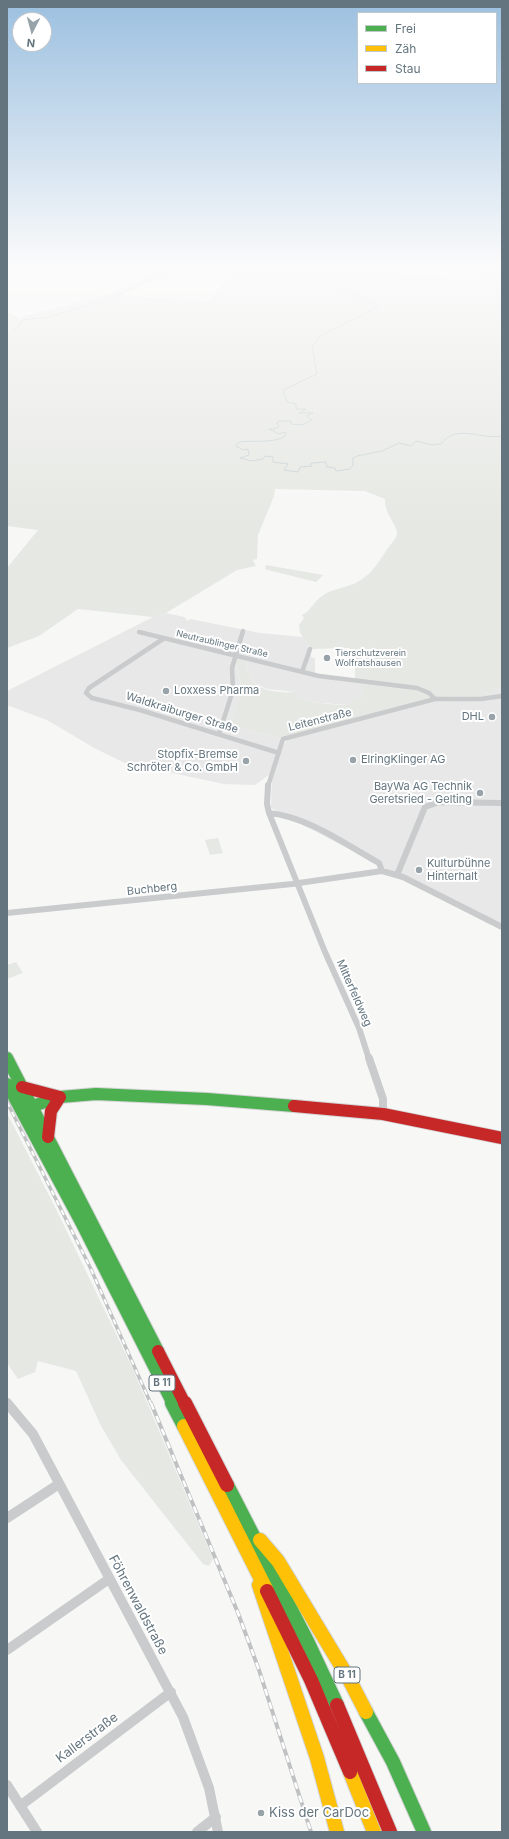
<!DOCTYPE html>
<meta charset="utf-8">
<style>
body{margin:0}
#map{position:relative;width:509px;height:1839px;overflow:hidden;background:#f7f7f6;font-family:Inter,sans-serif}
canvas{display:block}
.frame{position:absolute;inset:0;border:8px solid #64757f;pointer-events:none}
.legend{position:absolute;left:357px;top:12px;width:140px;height:72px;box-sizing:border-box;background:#fff;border:1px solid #c1c8cc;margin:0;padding:5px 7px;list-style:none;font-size:12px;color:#64757f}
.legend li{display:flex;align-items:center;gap:8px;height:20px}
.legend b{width:20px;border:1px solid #c1c8cc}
.north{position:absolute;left:12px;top:12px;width:40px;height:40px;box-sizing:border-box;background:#fff;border:1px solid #c1c8cc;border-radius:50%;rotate:186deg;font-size:11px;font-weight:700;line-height:16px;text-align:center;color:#64757f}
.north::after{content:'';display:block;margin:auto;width:14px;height:18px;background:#97a2a9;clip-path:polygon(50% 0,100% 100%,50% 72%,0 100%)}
</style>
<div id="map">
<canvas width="509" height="1839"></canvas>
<div class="frame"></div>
<ul class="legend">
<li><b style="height:5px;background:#4caf50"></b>Frei</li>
<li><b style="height:5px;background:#ffc107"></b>Zäh</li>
<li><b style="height:5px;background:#c62828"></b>Stau</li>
</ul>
<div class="north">N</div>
</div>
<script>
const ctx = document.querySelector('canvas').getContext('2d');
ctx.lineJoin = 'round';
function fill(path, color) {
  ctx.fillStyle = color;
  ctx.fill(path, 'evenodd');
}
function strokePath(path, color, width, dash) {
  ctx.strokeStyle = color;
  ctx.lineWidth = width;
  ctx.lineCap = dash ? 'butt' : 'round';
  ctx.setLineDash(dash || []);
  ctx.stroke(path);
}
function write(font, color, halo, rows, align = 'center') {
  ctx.font = font + ' Inter,sans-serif';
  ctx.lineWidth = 4;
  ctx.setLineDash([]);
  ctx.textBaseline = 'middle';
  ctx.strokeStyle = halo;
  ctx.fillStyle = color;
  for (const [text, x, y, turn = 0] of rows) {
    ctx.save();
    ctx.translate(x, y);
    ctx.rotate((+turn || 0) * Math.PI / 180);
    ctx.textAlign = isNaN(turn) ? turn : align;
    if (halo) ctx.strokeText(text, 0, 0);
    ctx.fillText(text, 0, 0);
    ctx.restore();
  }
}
fill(new Path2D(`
 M166,613L184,617L188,621L190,619L260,633L303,637L311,649V657L315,658V674L366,684L363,688L364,696L351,701L349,705L321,703L303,699L295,696V692L267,689L256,684L248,676L246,662L237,665L242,690L230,725L283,739L280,749L287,740L435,699L457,696L486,698L482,693L491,692V688H502V930L271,808L272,773L255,785L224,784L125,763L96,749L47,720L7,705V691L153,617Z`), '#e7e8e7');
fill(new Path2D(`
 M171,265H200L173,276L148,282L122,295L209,301L237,265H231H263L262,268L312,270L319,265H357L344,271L480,279L483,278L493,265H502V688H491L492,692L483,693L486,698L457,696L445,698L283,739L230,725L242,690L237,665V662L240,660L246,662C246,689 273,694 295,692V696C312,703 331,705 349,705L350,701L364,696L363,688L366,684L355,680V664L349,662L350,648L311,649L300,633L299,625L304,618L302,615C310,612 314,601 322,596C330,590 339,589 348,586C367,580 377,566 387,549C390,545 396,539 397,534C398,525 384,514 385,499L362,490L363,491L275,489L274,496L258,535L257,559L253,560L256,566L237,570L166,613L153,617L78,609L39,636L7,648V568L38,530L7,526V312L22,319L24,316L109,294Z
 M266,565L323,575L316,582L268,570L265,569Z
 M218,838L223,853L210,855L205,840Z
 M16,962L23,973L7,979V965Z
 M7,1113L57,1211L133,1369L213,1559L209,1566L203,1564L121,1460L101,1426L76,1371L38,1361L35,1372L18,1379L7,1363Z`), '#e6e8e3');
strokePath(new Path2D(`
 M236,265H239
 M354,265L337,274L335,286L378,307L320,336L312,347L317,374L283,390L287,402L296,404V409H306L299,413H313L306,416L312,420L302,425L291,424V421H279L277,423L279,426L275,429H269L279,434L285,432L286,435C277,444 253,440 239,442L236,446L243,450L248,449L249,455L240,458L252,461L263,459L265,456L273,457V462L288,464L284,470L298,472L300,467L312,466L310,464L312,463L326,462L327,467L335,468L336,471L350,469L353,465V458L357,456L382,451L399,443L411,446L416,441L432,445L441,444C457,423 480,440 502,436
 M12,331L18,327L22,320L48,317L83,307L115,297L145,282L171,276L198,265`), '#cad3d5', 1);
const fastFar1 = new Path2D(`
 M7,1058L158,1351
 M7,1084L83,1226L173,1404
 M27,1108L60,1097L96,1094L207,1099L294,1106`);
const fast = new Path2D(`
 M172,1403L184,1426
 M227,1485L308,1643L337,1705
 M366,1712L393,1762L424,1832`);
const slow = new Path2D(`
 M184,1426L267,1591
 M260,1540L278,1561L349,1679L366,1712
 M259,1585L317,1758L337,1832
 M350,1772L374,1832`);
const jamFar1 = new Path2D(`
 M22,1087L60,1097L51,1111L48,1137
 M294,1106L383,1114L502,1138
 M158,1351L185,1404`);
const jam = new Path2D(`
 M185,1403L227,1485
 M267,1591L311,1680L350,1772
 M337,1705L390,1832`);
strokePath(fastFar1, '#d2d3d4', 14);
strokePath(fast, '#d2d3d4', 16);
strokePath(slow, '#d2d3d4', 16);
strokePath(jamFar1, '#d2d3d4', 14);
strokePath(jam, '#d2d3d4', 16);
strokePath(new Path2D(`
 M139,632L319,676L417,688L429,693L435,699
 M163,639L89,688L86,693L92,698L140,710L279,753
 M302,672L310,649
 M219,734L233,690L232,668L243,631
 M268,786L283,739L435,699H481L502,696`), '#c9cbcc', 4.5);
strokePath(new Path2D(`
 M268,785L267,804L269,813L325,952L359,1028L369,1059
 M269,813C308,817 345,844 379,863L382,871
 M397,875L425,807L439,802L502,803
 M7,913L292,884L382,871L403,877L502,927`), '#c9cbcc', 6);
strokePath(new Path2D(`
 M369,1058L383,1099V1114
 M7,1402L8,1404`), '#c9cbcc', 8);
strokePath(new Path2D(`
 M7,1403L33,1434L183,1717L209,1788L218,1832
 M7,1518L59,1484
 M7,1650L109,1579
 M7,1785L37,1832
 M20,1806L171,1692
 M197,1832L216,1817`), '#c9cbcc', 10);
strokePath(fastFar1, '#4caf50', 12);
strokePath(fast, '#4caf50', 14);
strokePath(slow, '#ffc107', 14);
strokePath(jamFar1, '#c62828', 12);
strokePath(jam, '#c62828', 14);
const railFar1 = new Path2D(`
 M7,1102L90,1267L151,1404`);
const rail = new Path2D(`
 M151,1403L238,1613L259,1670L311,1832`);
strokePath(railFar1, '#bfc1c2', 3.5);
strokePath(rail, '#bfc1c2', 4);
strokePath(railFar1, '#fff', 2, [5.5]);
strokePath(rail, '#fff', 2.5, [7]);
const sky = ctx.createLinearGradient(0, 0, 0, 522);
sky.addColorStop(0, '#9cc0e0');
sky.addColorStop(0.51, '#fbfbfb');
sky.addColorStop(1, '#fbfbfb00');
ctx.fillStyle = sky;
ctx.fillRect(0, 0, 509, 522);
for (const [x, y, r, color] of [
 [327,658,4,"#97a2a9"],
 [166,691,4,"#97a2a9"],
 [492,717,4,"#97a2a9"],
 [353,760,4,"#97a2a9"],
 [246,761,4,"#97a2a9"],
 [480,793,4,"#97a2a9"],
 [419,870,4,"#97a2a9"],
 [261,1813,4,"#97a2a9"]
]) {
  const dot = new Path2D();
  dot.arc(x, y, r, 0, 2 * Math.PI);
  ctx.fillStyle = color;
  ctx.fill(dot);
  strokePath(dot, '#fff', 1.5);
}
write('9px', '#64757f', '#fff', [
 ["Neutraublinger Straße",222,644,13]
]);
write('9px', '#64757f', '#fff', [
 ["Tierschutzverein",335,653],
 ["Wolfratshausen",335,663]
], 'left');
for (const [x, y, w] of [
 [162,1383,26],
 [347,1675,26]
]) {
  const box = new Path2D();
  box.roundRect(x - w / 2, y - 8, w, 16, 3);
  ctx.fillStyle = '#fff';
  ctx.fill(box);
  strokePath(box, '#64757f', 1);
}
write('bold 10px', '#64757f', null, [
 ["B 11",162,1383],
 ["B 11",347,1675]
]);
write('11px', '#64757f', '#fff', [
 ["Loxxess Pharma",174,691],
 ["DHL",484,717,"right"],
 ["Stopfix-Bremse",238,755,"right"],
 ["Schröter & Co. GmbH",238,768,"right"],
 ["ElringKlinger AG",361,760],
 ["BayWa AG Technik",472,787,"right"],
 ["Geretsried - Gelting",472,800,"right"],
 ["Kulturbühne",427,864],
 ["Hinterhalt",427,877]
], 'left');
write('11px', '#64757f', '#fff', [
 ["Waldkraiburger Straße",182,713,17],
 ["Leitenstraße",320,720,-14],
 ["Buchberg",152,889,-6],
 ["Mitterfeldweg",354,993,66]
]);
write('13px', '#64757f', '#fff', [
 ["Föhrenwaldstraße",138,1605,62],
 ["Kallerstraße",87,1738,-37]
]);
write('13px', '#64757f', '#fff', [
 ["Kiss der CarDoc",269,1813]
], 'left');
</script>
